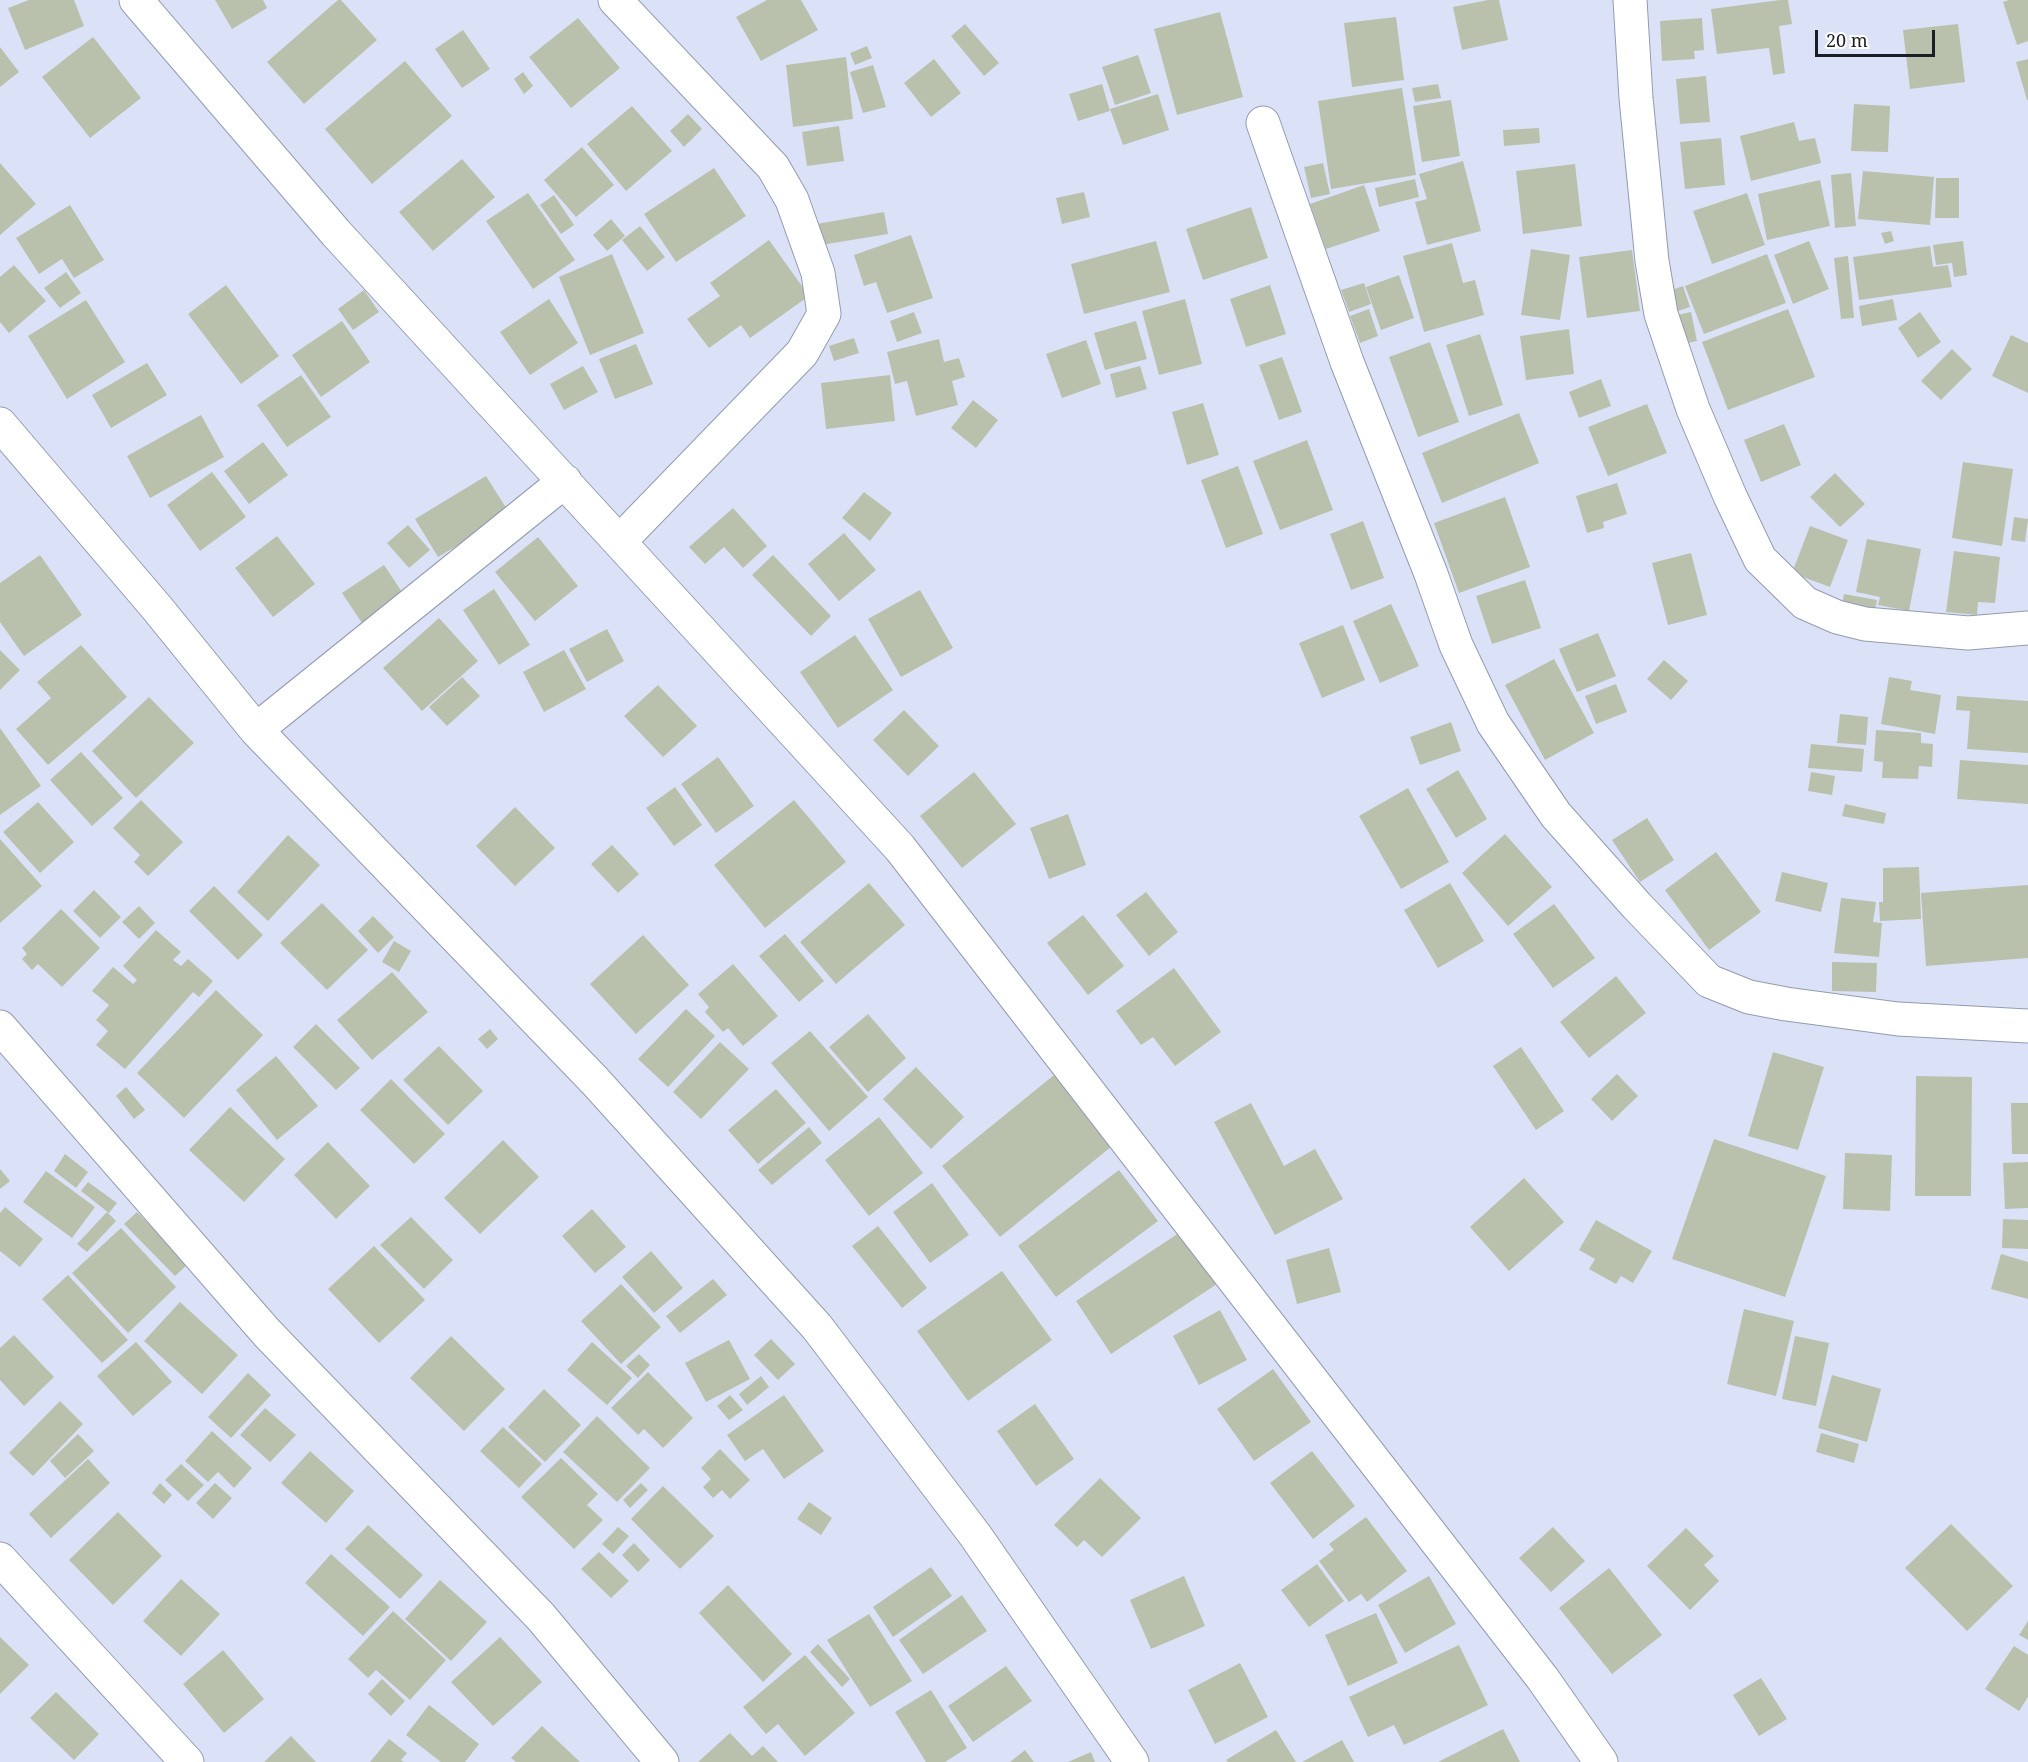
<!DOCTYPE html>
<style>
body{margin:0}
#map{position:relative;width:2028px;height:1762px;overflow:hidden;background:#dbe2f8;font-family:"Noto Serif",serif}
canvas{display:block}
.scale{position:absolute;left:1815px;top:30px;width:120px;height:27px;box-sizing:border-box;border:3px solid #1b1e25;border-top:0;padding-left:8px;font-size:18px;line-height:21px;white-space:nowrap;color:#1b1e25;-webkit-text-stroke:4px #fff;paint-order:stroke}
</style>
<div id="map">
<canvas width="2028" height="1762"></canvas>
<div class="scale">20 m</div>
</div>
<script>
const ctx = document.querySelector('canvas').getContext('2d');
ctx.lineJoin = 'round';
function fill(path, color) {
  ctx.fillStyle = color;
  ctx.fill(path, 'evenodd');
}
function strokePath(path, color, width, dash) {
  ctx.strokeStyle = color;
  ctx.lineWidth = width;
  ctx.lineCap = dash ? 'butt' : 'round';
  ctx.setLineDash(dash || []);
  ctx.stroke(path);
}
fill(new Path2D(`
 M29,0H74L84,26L25,50L8,8Z
 M215,0H263L267,8L232,29Z
 M338,0H341L377,40L304,104L267,62Z
 M767,0H801L818,30L761,61L736,17Z
 M1488,0H1499L1508,40L1462,50L1453,7Z
 M1780,0H1788L1792,24L1779,26L1785,73L1773,75L1769,48L1717,54L1711,9Z
 M2009,0H2028V41L2017,45L2003,2Z
 M1220,12L1243,97L1177,115L1154,29Z
 M1396,17L1404,80L1352,87L1344,23Z
 M578,18L620,68L571,108L529,57Z
 M1702,18L1704,50L1694,51L1695,59L1662,61L1660,21Z
 M965,24L999,63L984,76L951,36Z
 M1958,24L1965,82L1910,89L1903,30Z
 M463,30L490,69L462,88L435,49Z
 M93,37L141,98L90,138L42,77Z
 M867,46L872,58L855,65L850,53Z
 M0,47L19,72L0,87Z
 M1138,55L1151,93L1115,105L1102,67Z
 M846,57L853,119L793,127L786,65Z
 M934,59L961,93L931,117L904,83Z
 M2028,59V100H2027L2016,62Z
 M405,61L452,116L372,184L325,129Z
 M873,65L886,107L863,113L850,72Z
 M523,72L533,86L524,94L514,79Z
 M1706,76L1710,122L1680,124L1676,79Z
 M1102,84L1110,111L1078,121L1069,94Z
 M1438,84L1441,98L1415,102L1412,88Z
 M1402,88L1416,175L1331,189L1318,101Z
 M1158,94L1169,130L1123,145L1110,109Z
 M1451,100L1460,156L1422,162L1413,106Z
 M1854,104L1890,106L1888,152L1851,151Z
 M632,106L672,151L626,191L587,144Z
 M688,114L702,129L684,147L670,131Z
 M1794,122L1799,141L1815,138L1821,163L1751,181L1740,136Z
 M839,126L844,161L807,166L802,132Z
 M1539,128L1540,143L1504,146L1503,130Z
 M1721,138L1725,185L1685,189L1680,142Z
 M582,147L614,185L576,217L544,180Z
 M462,159L495,197L433,251L399,212Z
 M1463,161L1481,231L1427,245L1415,202L1427,199L1419,174Z
 M0,163L36,204L0,235Z
 M1323,163L1330,194L1311,198L1304,167Z
 M1575,164L1582,226L1523,234L1516,171Z
 M714,168L746,216L676,262L644,214Z
 M1863,171L1934,177L1930,225L1858,219Z
 M1851,173L1856,226L1835,228L1831,175Z
 M1936,178H1959V218H1935Z
 M1415,179L1419,197L1379,207L1375,188Z
 M1820,180L1830,226L1767,240L1758,194Z
 M1364,185L1380,231L1326,249L1310,204Z
 M1084,192L1090,217L1062,224L1056,198Z
 M528,193L575,260L533,289L486,221Z
 M1747,193L1765,245L1712,264L1693,211Z
 M554,195L574,225L561,234L540,205Z
 M70,205L104,260L74,278L62,259L39,274L16,238Z
 M1251,207L1268,258L1203,280L1186,229Z
 M884,212L888,234L821,245L817,224Z
 M611,219L625,236L607,251L593,235Z
 M640,226L665,257L647,271L622,240Z
 M1891,231L1894,241L1885,244L1881,233Z
 M911,235L933,298L887,313L876,282L864,286L854,255Z
 M769,240L809,296L750,338L741,325L709,348L687,319L720,296L710,283Z
 M1156,241L1170,292L1084,314L1071,264Z
 M1809,241L1829,289L1793,304L1774,255Z
 M1963,241L1967,275L1954,277L1952,263L1936,265L1933,245Z
 M1452,243L1463,283L1475,280L1484,315L1424,332L1403,256Z
 M1930,246L1933,267L1948,265L1952,287L1859,300L1853,257Z
 M1531,249L1570,255L1560,320L1521,315Z
 M1632,250L1640,311L1587,318L1579,257Z
 M612,254L644,333L590,355L559,277Z
 M1767,254L1786,303L1704,334L1685,286Z
 M1848,256L1854,318L1841,319L1834,258Z
 M14,265L46,301L9,333L0,322V277Z
 M66,272L81,293L60,308L44,288Z
 M1399,275L1414,318L1381,330L1366,287Z
 M1364,283L1371,304L1349,312L1341,290Z
 M226,285L279,356L241,384L188,314Z
 M1270,285L1286,334L1246,347L1230,299Z
 M1683,286L1690,307L1678,311L1672,290Z
 M364,290L379,312L353,330L338,309Z
 M549,299L578,343L530,375L500,332Z
 M1185,299L1202,364L1159,375L1142,311Z
 M1893,299L1897,320L1862,326L1859,306Z
 M86,300L125,362L67,399L28,336Z
 M1369,309L1378,336L1360,343L1350,316Z
 M1788,309L1815,377L1728,410L1702,342Z
 M914,312L922,333L897,342L890,321Z
 M1691,312L1697,341L1683,344L1677,315Z
 M1920,312L1941,342L1918,358L1898,328Z
 M342,321L370,362L321,397L292,355Z
 M1136,321L1147,359L1105,370L1094,333Z
 M1569,329L1574,374L1526,380L1520,336Z
 M1480,334L1503,405L1469,416L1446,345Z
 M2011,335L2028,343V393L1992,376Z
 M854,338L859,353L834,361L829,346Z
 M939,339L944,362L959,358L965,377L952,381L958,405L916,416L907,381L895,384L887,352Z
 M1086,340L1101,384L1062,398L1046,354Z
 M1430,342L1459,422L1418,437L1389,357Z
 M636,344L653,384L615,399L599,359Z
 M1952,349L1972,369L1941,400L1921,381Z
 M1282,357L1302,412L1279,420L1259,365Z
 M147,363L167,395L111,428L92,395Z
 M583,366L598,392L564,410L550,384Z
 M1140,366L1147,389L1116,398L1110,374Z
 M301,375L331,417L287,447L257,405Z
 M890,375L895,421L826,429L821,383Z
 M1601,379L1611,406L1579,418L1569,392Z
 M973,400L998,420L976,448L951,428Z
 M1203,403L1219,455L1187,465L1172,412Z
 M1647,404L1667,453L1608,476L1588,427Z
 M1519,413L1539,463L1442,503L1422,453Z
 M201,415L224,457L150,498L127,456Z
 M1784,424L1801,465L1761,482L1744,440Z
 M1307,440L1333,510L1280,530L1253,461Z
 M263,442L288,475L249,504L224,471Z
 M1963,462L2013,469L2002,546L1952,538Z
 M1238,466L1263,534L1226,548L1201,480Z
 M212,472L246,517L200,551L167,505Z
 M1835,473L1865,504L1840,527L1810,497Z
 M486,476L510,514L438,557L415,519Z
 M1617,483L1627,514L1603,522L1604,528L1587,533L1576,496Z
 M864,492L892,513L870,541L842,518Z
 M1505,497L1530,567L1459,593L1434,523Z
 M733,508L767,546L743,568L724,547L705,564L689,547Z
 M2014,517L2028,519L2025,542L2011,540Z
 M1363,521L1384,578L1351,590L1330,534Z
 M408,525L430,550L409,568L387,543Z
 M1810,526L1848,540L1830,587L1792,573Z
 M844,533L876,570L839,601L808,564Z
 M277,536L315,584L273,617L235,568Z
 M538,537L578,586L535,621L495,572Z
 M1867,539L1921,549L1909,611L1878,605L1880,597L1856,592Z
 M1954,551L2000,557L1995,603L1978,602L1977,615L1946,612Z
 M1691,553L1707,615L1668,625L1652,563Z
 M40,555L82,615L24,656L0,622V583Z
 M773,555L831,616L811,636L752,575Z
 M384,565L408,601L366,629L342,593Z
 M1525,580L1541,628L1492,644L1476,596Z
 M494,589L530,645L499,665L463,610Z
 M920,590L953,648L901,677L868,619Z
 M1844,594L1877,600L1874,615L1841,608Z
 M1391,604L1419,666L1380,683L1353,621Z
 M439,618L478,661L422,711L383,668Z
 M1343,625L1365,680L1322,698L1299,643Z
 M607,629L624,661L587,682L569,649Z
 M1598,633L1616,676L1577,692L1559,649Z
 M855,635L893,690L838,728L800,672Z
 M81,645L127,697L48,765L16,729L51,698L37,682Z
 M0,650L20,670L0,690Z
 M564,650L586,689L544,712L523,672Z
 M1554,659L1594,733L1545,760L1505,685Z
 M1664,660L1688,681L1671,700L1647,679Z
 M462,677L480,696L447,726L429,707Z
 M1889,677L1912,681L1910,690L1941,695L1935,734L1881,724Z
 M1616,684L1627,712L1596,724L1585,696Z
 M658,685L697,726L663,757L624,716Z
 M1957,696L2028,701V753L1967,749L1970,711L1956,710Z
 M149,697L194,743L136,798L92,751Z
 M904,710L939,746L908,776L873,740Z
 M1840,714L1868,717L1866,745L1837,743Z
 M1451,722L1461,751L1420,765L1410,737Z
 M0,728L41,786L0,815Z
 M1876,730L1921,733V743L1933,744L1932,767L1919,766L1918,779L1882,778L1883,762L1874,761Z
 M1811,744L1864,749L1862,772L1808,768Z
 M81,752L123,798L92,826L50,780Z
 M718,757L754,806L716,833L681,784Z
 M1960,760L2028,765V804L1957,799Z
 M1458,770L1487,819L1456,838L1426,789Z
 M974,772L1016,824L962,868L920,816Z
 M1811,772L1835,776L1832,795L1808,791Z
 M675,787L702,825L674,846L646,808Z
 M1408,788L1449,862L1401,889L1359,816Z
 M141,800L183,842L148,876L134,862L140,855L113,828Z
 M794,800L846,862L765,928L714,865Z
 M38,802L74,842L40,873L3,832Z
 M1845,804L1886,813L1884,824L1842,816Z
 M515,807L555,848L515,886L476,846Z
 M1068,814L1086,865L1049,879L1030,828Z
 M1647,818L1674,860L1640,882L1612,840Z
 M1505,834L1552,887L1508,926L1462,873Z
 M288,835L320,865L268,921L237,892Z
 M0,839L42,886L0,923Z
 M612,845L639,874L618,893L591,864Z
 M1716,852L1761,912L1709,950L1665,890Z
 M1919,867L1921,919L1880,921L1879,902H1883V868Z
 M1782,872L1828,883L1821,912L1775,901Z
 M869,883L905,925L836,984L800,942Z
 M1450,883L1484,941L1438,968L1404,910Z
 M2028,885V958L1926,966L1921,893Z
 M214,886L263,935L238,960L189,911Z
 M94,890L121,917L100,938L73,911Z
 M1146,892L1178,932L1149,956L1116,915Z
 M1841,898L1876,902L1873,922L1882,923L1879,957L1834,953Z
 M322,903L368,950L327,990L280,943Z
 M1554,904L1595,958L1553,988L1513,934Z
 M139,906L155,923L139,939L122,922Z
 M61,909L100,948L62,987L38,964L32,970L22,959L27,954L22,948Z
 M1083,915L1124,966L1088,995L1047,943Z
 M373,916L394,937L378,953L358,931Z
 M156,930L181,952L173,960L181,966L188,959L213,981L199,997L193,992L125,1069L96,1045L108,1031L96,1020L109,1005L92,991L113,967L133,984L137,980L123,966Z
 M785,934L824,981L799,1002L759,956Z
 M643,935L689,985L636,1034L590,984Z
 M394,941L411,951L399,972L382,962Z
 M1832,962L1877,963L1876,992L1832,991Z
 M733,964L778,1016L743,1046L728,1028L723,1032L705,1012L709,1007L698,994Z
 M1174,968L1221,1032L1175,1066L1153,1037L1141,1045L1116,1011Z
 M392,972L428,1012L372,1060L337,1020Z
 M1616,976L1646,1013L1589,1058L1560,1022Z
 M216,990L263,1035L184,1118L137,1073Z
 M686,1009L715,1036L668,1087L638,1059Z
 M868,1014L906,1058L868,1092L829,1047Z
 M316,1024L360,1068L336,1090L293,1047Z
 M490,1029L498,1039L487,1049L478,1039Z
 M810,1031L868,1097L829,1131L771,1063Z
 M720,1042L749,1069L701,1119L673,1092Z
 M439,1046L483,1091L448,1125L403,1080Z
 M1521,1047L1564,1111L1536,1130L1493,1066Z
 M1773,1052L1824,1067L1798,1150L1748,1136Z
 M276,1056L318,1106L277,1140L236,1090Z
 M916,1067L964,1117L931,1149L883,1099Z
 M1059,1071L1117,1142L1000,1237L942,1166Z
 M1617,1074L1638,1096L1612,1121L1591,1099Z
 M1916,1076L1972,1077L1971,1196H1915Z
 M391,1079L445,1134L414,1164L360,1110Z
 M126,1087L145,1110L134,1119L116,1096Z
 M776,1089L806,1123L758,1164L728,1130Z
 M1251,1103L1284,1166L1315,1149L1343,1199L1275,1235L1214,1122Z
 M2011,1103H2028V1154H2012Z
 M230,1107L285,1159L244,1202L189,1150Z
 M879,1117L923,1173L869,1216L825,1160Z
 M809,1127L822,1143L772,1185L758,1170Z
 M1714,1139L1826,1176L1785,1297L1672,1259Z
 M503,1140L539,1177L480,1234L444,1198Z
 M328,1142L370,1186L336,1219L294,1175Z
 M1845,1153L1892,1155L1890,1211L1843,1209Z
 M65,1154L88,1172L76,1188L54,1171Z
 M2028,1162V1208L2005,1209L2003,1163Z
 M0,1169L10,1181L0,1189Z
 M1119,1170L1158,1221L1056,1297L1018,1246Z
 M46,1171L95,1207L72,1238L23,1202Z
 M1524,1178L1564,1222L1509,1271L1470,1227Z
 M88,1182L117,1203L109,1213L81,1191Z
 M932,1183L969,1235L930,1263L893,1212Z
 M5,1207L43,1239L20,1267L0,1251V1213Z
 M592,1209L626,1247L595,1273L562,1236Z
 M107,1212L116,1221L87,1252L77,1244Z
 M137,1212L188,1264L175,1276L124,1224Z
 M411,1217L453,1260L424,1289L380,1245Z
 M2003,1219L2028,1220V1249L2002,1248Z
 M1596,1220L1652,1251L1633,1283L1621,1276L1616,1284L1589,1269L1595,1259L1579,1250Z
 M878,1226L927,1288L902,1308L852,1246Z
 M121,1228L176,1287L128,1333L72,1273Z
 M1182,1231L1217,1284L1111,1354L1076,1301Z
 M374,1246L425,1300L379,1343L328,1289Z
 M1329,1248L1341,1292L1297,1304L1286,1260Z
 M651,1251L683,1288L654,1313L622,1277Z
 M2001,1254L2028,1262V1299L1991,1289Z
 M1002,1271L1052,1340L968,1401L917,1331Z
 M68,1275L128,1340L102,1363L42,1299Z
 M713,1279L727,1295L680,1333L666,1316Z
 M621,1284L661,1327L621,1364L581,1321Z
 M180,1302L238,1355L202,1394L144,1341Z
 M1744,1309L1794,1321L1776,1396L1727,1384Z
 M1220,1310L1247,1360L1199,1385L1173,1336Z
 M14,1335L54,1377L24,1406L0,1380V1348Z
 M451,1336L505,1389L464,1431L410,1378Z
 M1795,1336L1829,1343L1816,1406L1782,1399Z
 M771,1339L795,1364L778,1380L754,1355Z
 M729,1340L750,1379L706,1402L685,1363Z
 M136,1342L172,1382L133,1416L97,1376Z
 M592,1342L632,1378L607,1405L567,1370Z
 M639,1354L650,1365L638,1378L626,1366Z
 M1273,1369L1311,1422L1254,1461L1217,1409Z
 M648,1372L693,1418L663,1448L644,1429L638,1435L611,1408Z
 M248,1373L271,1395L231,1438L208,1417Z
 M1832,1375L1881,1389L1867,1442L1818,1428Z
 M761,1376L769,1387L747,1405L739,1394Z
 M544,1389L581,1425L545,1462L508,1427Z
 M730,1395L743,1410L729,1420L717,1406Z
 M784,1395L824,1451L784,1479L763,1449L745,1461L727,1435Z
 M60,1401L83,1424L33,1476L9,1453Z
 M1035,1404L1074,1459L1036,1486L997,1431Z
 M265,1408L296,1435L270,1462L240,1435Z
 M597,1416L650,1468L617,1502L563,1452Z
 M503,1427L542,1464L519,1488L480,1451Z
 M212,1431L252,1468L234,1488L218,1472L208,1482L185,1461Z
 M1821,1433L1859,1444L1854,1463L1816,1452Z
 M78,1434L94,1451L65,1478L50,1461Z
 M720,1449L750,1480L730,1499L722,1490L713,1498L703,1487L711,1479L701,1468Z
 M310,1451L354,1491L326,1523L281,1483Z
 M1312,1451L1355,1506L1313,1539L1270,1483Z
 M561,1458L598,1494L587,1505L603,1520L574,1549L521,1497Z
 M88,1459L110,1483L51,1538L29,1514Z
 M181,1464L204,1485L188,1501L165,1480Z
 M1100,1478L1141,1518L1102,1557L1084,1540L1077,1547L1054,1525Z
 M160,1483L172,1495L164,1504L152,1493Z
 M215,1483L232,1498L213,1519L196,1503Z
 M641,1483L648,1490L630,1508L623,1500Z
 M663,1486L714,1536L680,1569L631,1519Z
 M809,1502L832,1518L821,1535L797,1519Z
 M118,1512L162,1556L113,1605L69,1560Z
 M1366,1517L1407,1571L1367,1602L1361,1594L1349,1602L1319,1561L1334,1550L1329,1544Z
 M1951,1524L2013,1586L1967,1631L1905,1568Z
 M368,1525L423,1575L400,1599L345,1549Z
 M618,1527L629,1536L613,1554L602,1544Z
 M1553,1527L1585,1561L1551,1592L1519,1558Z
 M1686,1528L1714,1556L1704,1565L1719,1581L1690,1610L1647,1566Z
 M634,1543L650,1560L638,1572L622,1555Z
 M599,1552L629,1581L611,1598L581,1569Z
 M331,1554L390,1607L363,1636L305,1583Z
 M1317,1564L1344,1601L1309,1627L1281,1590Z
 M931,1567L952,1596L893,1637L873,1607Z
 M1609,1568L1662,1635L1612,1674L1559,1608Z
 M1184,1576L1205,1626L1151,1649L1130,1600Z
 M1429,1576L1456,1624L1405,1653L1378,1605Z
 M181,1579L220,1614L181,1656L143,1621Z
 M440,1580L487,1622L451,1661L405,1619Z
 M728,1585L792,1654L763,1682L699,1613Z
 M962,1595L987,1631L923,1674L899,1640Z
 M393,1611L446,1660L410,1700L376,1670L368,1678L348,1659Z
 M1376,1613L1398,1663L1348,1686L1325,1635Z
 M869,1614L912,1681L870,1707L827,1640Z
 M2028,1621V1640L2019,1635Z
 M0,1637L29,1665L0,1694Z
 M500,1637L542,1682L493,1726L451,1682Z
 M818,1644L850,1679L842,1687L810,1652Z
 M1459,1645L1488,1705L1404,1745L1394,1725L1368,1737L1349,1697Z
 M2014,1646L2028,1655V1697L2019,1711L1985,1689Z
 M223,1650L264,1699L224,1733L183,1684Z
 M805,1655L855,1713L805,1756L778,1724L766,1734L743,1707Z
 M1240,1663L1268,1717L1215,1744L1188,1690Z
 M1006,1666L1032,1701L973,1742L948,1706Z
 M1761,1678L1787,1719L1759,1736L1733,1695Z
 M382,1679L405,1701L391,1716L368,1694Z
 M931,1690L967,1748L945,1762H926L895,1712Z
 M56,1692L99,1734L74,1760L30,1718Z
 M429,1705L479,1744L465,1762H441L406,1735Z
 M542,1726L580,1762H516L511,1758Z
 M1503,1729L1520,1762H1438Z
 M1276,1730L1296,1762H1228L1226,1760Z
 M730,1733L752,1756L763,1746L778,1762H698Z
 M291,1736L316,1762H264Z
 M389,1739L407,1753L401,1760L404,1762H370Z
 M1342,1740L1354,1762H1302Z
 M1025,1750L1034,1762H1010Z
 M1091,1752L1095,1762H1068Z`), '#b9c1ac');
const minor = new Path2D(`
 M136,0L336,233L900,848L1543,1679L1601,1762
 M615,0L773,167L792,200L818,273L824,314L802,353L620,541
 M1630,0L1636,98L1652,261L1661,314L1693,409L1730,496L1760,559L1805,603L1837,617L1865,624L1968,633L2028,628
 M1263,123L1347,362L1431,574L1456,645L1493,723L1556,815L1637,906L1709,981L1749,997L1786,1004L1898,1019L2028,1026
 M0,424L157,608L256,730L595,1081L817,1327L975,1535L1132,1762
 M256,730L565,481
 M0,1027L267,1333L541,1617L662,1762
 M0,1559L187,1762`);
strokePath(minor, '#949baf', 35);
strokePath(minor, '#fff', 33);
</script>
